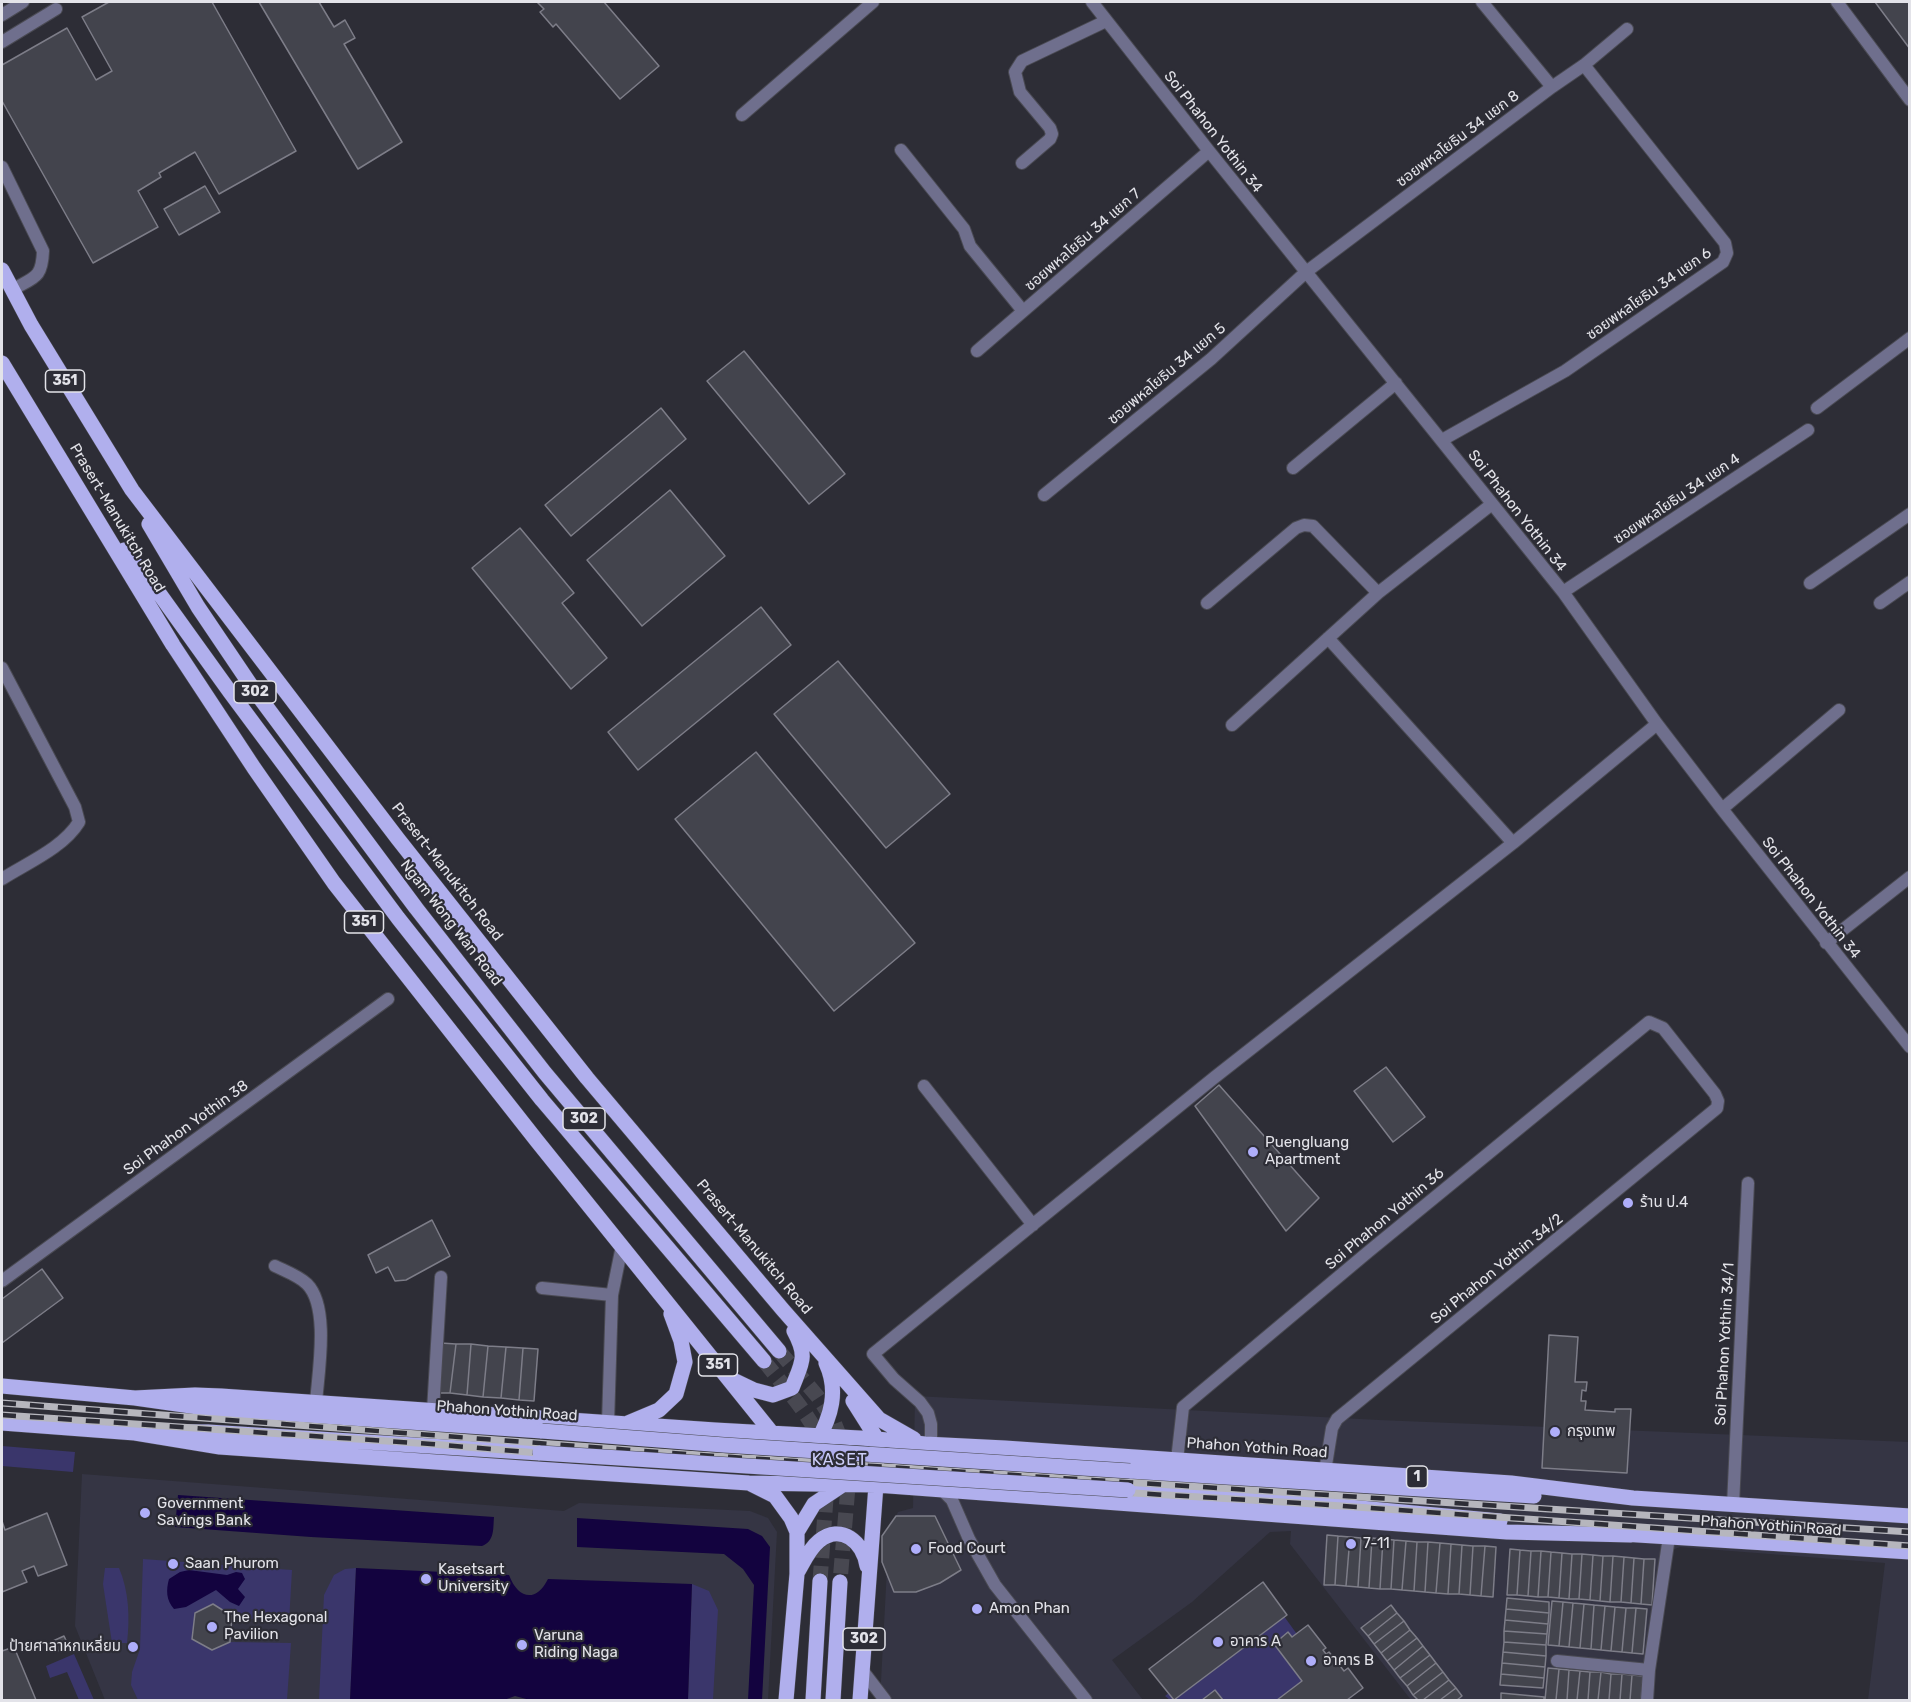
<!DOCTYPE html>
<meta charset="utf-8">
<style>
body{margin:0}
#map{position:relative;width:1911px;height:1702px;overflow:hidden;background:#2d2d36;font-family:Rubik,sans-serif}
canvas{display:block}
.frame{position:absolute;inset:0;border:3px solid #e3e3e9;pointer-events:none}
</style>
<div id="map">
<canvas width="1911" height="1702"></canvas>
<div class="frame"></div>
</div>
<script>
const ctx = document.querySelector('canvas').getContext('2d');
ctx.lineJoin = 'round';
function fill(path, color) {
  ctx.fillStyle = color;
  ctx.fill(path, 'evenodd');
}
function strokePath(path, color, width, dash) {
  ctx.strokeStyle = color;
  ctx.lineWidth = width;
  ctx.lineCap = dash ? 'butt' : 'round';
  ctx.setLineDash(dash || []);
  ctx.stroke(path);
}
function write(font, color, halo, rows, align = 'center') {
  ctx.font = font + ' Rubik,"Noto Sans Thai",sans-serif';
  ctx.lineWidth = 4.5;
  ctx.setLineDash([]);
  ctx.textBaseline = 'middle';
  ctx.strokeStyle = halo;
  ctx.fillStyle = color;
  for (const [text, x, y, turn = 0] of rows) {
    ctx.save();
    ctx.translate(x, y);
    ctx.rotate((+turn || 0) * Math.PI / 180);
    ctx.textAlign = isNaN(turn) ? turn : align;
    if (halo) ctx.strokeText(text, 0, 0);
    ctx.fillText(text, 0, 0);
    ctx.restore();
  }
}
fill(new Path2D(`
 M915,1396L1379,1420L1909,1442V1700H1868L1885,1563L1680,1547L1662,1554L1638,1700H1411L1290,1544L1291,1531L1270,1532L1192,1602L1112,1660L1143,1700H880L889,1531L898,1512L913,1508Z
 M82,1474L564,1511L579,1503L750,1511L768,1518L777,1532L768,1700H105L75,1626Z`), '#353544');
fill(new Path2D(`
 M2,1446L75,1452L73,1472L2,1466Z
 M143,1559L292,1570L289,1622L240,1618L232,1616L213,1604L195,1613L192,1639L212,1650L230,1642L291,1643L287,1700H138L131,1685L132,1672L140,1649Z
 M105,1568H119C129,1591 130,1618 127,1643H112L103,1584Z
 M356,1568L350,1700H319L324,1595L334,1575L345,1569Z
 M692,1584L709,1591L718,1610L713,1700H688Z
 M1278,1608L1323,1670L1290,1700H1170L1165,1696Z
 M74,1654L94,1700H79L67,1672L50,1678L46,1666Z`), '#3a366b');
fill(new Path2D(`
 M178,1495L494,1517C493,1528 495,1541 482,1546L311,1537L175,1527Z
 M577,1518L748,1529L762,1536L770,1547L762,1700H748L754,1585L743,1569L724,1554L577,1547Z
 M356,1568L509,1575C518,1599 536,1603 548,1579L692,1584L688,1700H530L515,1696L504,1700H350Z
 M189,1570L227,1575L236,1572L242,1573L245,1579L238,1589L245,1597L239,1606L230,1602L216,1590L186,1607L174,1609C166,1600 166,1590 169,1579L180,1572Z`), '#13033f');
const building = new Path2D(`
 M109,2H212L296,151L219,194L195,152L159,173L161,177L138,191L158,227L93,263L2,101V65L67,28L96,80L112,71L82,17Z
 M259,2H319L334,27L345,20L355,38L344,44L402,142L358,169Z
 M537,2H604L659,66L620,99L556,24L553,27L540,12L544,9Z
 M1875,2H1910V49Z
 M205,186L220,212L179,235L164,209Z
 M744,351L845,474L809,504L707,381Z
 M661,408L686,439L571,536L545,505Z
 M670,490L725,556L642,626L587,560Z
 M520,528L574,593L562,603L607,658L571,689L472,568Z
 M761,607L791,645L638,770L608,732Z
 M838,661L950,794L886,848L774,714Z
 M756,752L915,943L834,1011L675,819Z
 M1386,1067L1425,1117L1393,1142L1354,1091Z
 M1219,1085L1319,1198L1286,1231L1195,1106Z
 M432,1220L450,1256L406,1280L395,1281L388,1267L376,1273L368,1255Z
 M42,1269L63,1298L2,1343V1299Z
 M1549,1335L1578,1337L1575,1382H1587L1586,1391L1582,1390L1581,1401H1586L1585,1410L1615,1412V1409H1631L1627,1473L1542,1468Z
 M441,1343L456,1344L450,1393H437Z
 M456,1344H471L467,1395L450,1393Z
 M471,1344L488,1346L483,1397L467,1395Z
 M488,1346L506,1347L501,1398L483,1397Z
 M506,1347L523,1348L519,1400L501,1398Z
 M523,1348L538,1349L534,1401L519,1400Z
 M47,1513L67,1565L38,1576L34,1566L22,1571L27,1582L2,1592V1521L5,1530Z
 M896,1516H935L961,1570L940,1583L916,1592H894L882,1562V1536Z
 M1327,1535L1338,1536L1335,1585H1324Z
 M1338,1536L1350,1537L1346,1586L1335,1585Z
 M1350,1537L1361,1538L1358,1587L1346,1586Z
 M1361,1538H1372L1369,1588L1358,1587Z
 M1372,1538L1383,1539L1380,1589L1369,1588Z
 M1383,1539L1394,1540L1391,1589H1380Z
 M1394,1540L1406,1541L1402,1590L1391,1589Z
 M1406,1541L1417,1542L1414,1591L1402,1590Z
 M1417,1542H1428L1425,1592L1414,1591Z
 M1428,1542L1440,1543L1436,1593L1425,1592Z
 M1440,1543L1451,1544L1448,1594L1436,1593Z
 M1451,1544L1462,1545L1459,1594H1448Z
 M1462,1545L1473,1546L1470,1595L1459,1594Z
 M1473,1546H1485L1481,1596L1470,1595Z
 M1485,1546L1496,1547L1493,1597L1481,1596Z
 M1510,1549L1520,1550L1517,1595H1507Z
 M1520,1550L1531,1551L1528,1596L1517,1595Z
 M1531,1551H1541L1538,1597L1528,1596Z
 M1541,1551L1551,1552L1548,1597H1538Z
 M1551,1552L1562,1553L1559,1598L1548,1597Z
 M1562,1553L1572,1554L1569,1599L1559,1598Z
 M1572,1554H1582L1579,1599H1569Z
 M1582,1554L1593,1555L1590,1600L1579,1599Z
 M1593,1555L1603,1556L1600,1601L1590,1600Z
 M1603,1556H1613L1610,1602L1600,1601Z
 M1613,1556L1624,1557L1621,1602H1610Z
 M1624,1557L1634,1558L1631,1603L1621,1602Z
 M1634,1558L1644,1559L1641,1604L1631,1603Z
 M1644,1559H1655L1652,1605L1641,1604Z
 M1263,1582L1287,1615L1174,1700L1149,1669Z
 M1507,1598L1549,1602V1613L1506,1609Z
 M1552,1601L1563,1602L1559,1646L1548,1645Z
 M1563,1602L1573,1603L1569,1647L1559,1646Z
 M1573,1603L1584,1604L1580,1648L1569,1647Z
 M213,1604L232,1616L230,1642L212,1650L192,1639L195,1613Z
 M1584,1604L1594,1605L1591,1649L1580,1648Z
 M1391,1605L1397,1613L1368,1636L1361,1628Z
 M1594,1605L1605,1606L1601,1650L1591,1649Z
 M1605,1606L1615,1607L1611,1651L1601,1650Z
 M1615,1607L1626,1608L1622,1652L1611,1651Z
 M1626,1608H1636L1632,1653L1622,1652Z
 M1636,1608L1647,1609L1643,1654L1632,1653Z
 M1506,1609L1549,1613L1548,1624L1505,1620Z
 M1397,1613L1404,1621L1374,1644L1368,1636Z
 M1505,1620L1548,1624L1547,1634L1504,1631Z
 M1404,1621L1410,1630L1381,1653L1374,1644Z
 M1308,1625L1326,1648L1323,1650L1326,1654L1329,1652L1344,1671L1348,1668L1363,1688L1347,1700H1277L1302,1681L1274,1644L1288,1632L1292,1637Z
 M1410,1630L1417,1638L1387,1661L1381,1653Z
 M1504,1631L1547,1634L1546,1645L1504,1642Z
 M64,1636L69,1647L57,1651L53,1641Z
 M1417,1638L1423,1646L1394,1670L1387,1661Z
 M1504,1642L1546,1645V1656L1503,1652Z
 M1423,1646L1430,1655L1400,1678L1394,1670Z
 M14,1647L36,1700H2V1651Z
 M1503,1652L1546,1656L1545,1667L1502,1663Z
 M1430,1655L1436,1663L1407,1686L1400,1678Z
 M1436,1663L1443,1672L1413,1695L1407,1686Z
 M1502,1663L1545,1667L1544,1678L1501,1674Z
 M1548,1668L1559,1669L1556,1700H1545Z
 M1559,1669L1569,1670L1567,1700H1556Z
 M1569,1670L1580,1671L1577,1700H1567Z
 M1580,1671L1590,1672L1588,1700H1577Z
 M1443,1672L1449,1680L1423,1700H1418L1413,1695Z
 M1590,1672H1601L1598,1700H1588Z
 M1601,1672L1611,1674L1609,1700H1598Z
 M1501,1674L1544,1678L1543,1688L1500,1685Z
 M1611,1674H1622L1620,1700H1609Z
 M1622,1674L1632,1675L1630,1700H1620Z
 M1632,1675L1643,1676L1641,1700H1630Z
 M1449,1680L1456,1688L1440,1700H1423Z
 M1456,1688L1462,1696L1457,1700H1440Z
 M1215,1690L1223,1700H1202Z
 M1501,1693L1544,1697V1700H1501Z`);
fill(building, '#43444d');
strokePath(building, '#7d7d88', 1.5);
strokePath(new Path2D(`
 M779,1351L818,1397L834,1422L850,1463L840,1582
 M764,1361C785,1388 809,1413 822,1444
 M820,1581L827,1485`), '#484851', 15, [15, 8]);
const minor = new Path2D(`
 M1092,2L1209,151L1563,592L1657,724L1722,809L1910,1047
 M1482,2L1552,87
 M2,15L23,2
 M2,42L56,9
 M742,115L873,2
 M901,150L964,229L970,246L1023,311
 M1022,163L1050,139L1052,134L1050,128L1020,92L1015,72L1022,61L1106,21
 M2,167L43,251C42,279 34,277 12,290
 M977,351L1209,151
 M1817,408L1910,338
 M1442,440L1565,371L1723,262L1727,253L1725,243L1584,65
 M1293,468L1396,383
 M1044,495L1211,359L1306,272L1552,87L1584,65L1627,29
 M1810,583L1910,514
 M1563,592L1808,430
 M1207,603L1296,528L1304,525L1313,526L1378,593
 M1880,603L1910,582
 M1328,638L1513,843
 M2,668L75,807L79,822C63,848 27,863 2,879
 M1232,725L1378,593L1492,504
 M1722,809L1839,710
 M1826,943L1910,877
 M924,1086L1033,1225
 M275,1266C285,1271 299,1276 307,1284C330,1307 318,1373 316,1403
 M2,1281L388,999
 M542,1288L612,1295
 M433,1411L441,1277
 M608,1423L612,1295L622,1246
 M931,1444V1424L928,1413L920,1402L894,1379L873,1354L1215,1077L1513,843L1657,724
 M1177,1460L1183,1407L1368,1252L1649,1022L1663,1028L1715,1094L1718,1101L1717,1108L1337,1419L1332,1428L1325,1471
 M942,1490L952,1500L969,1539L995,1585L1086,1700
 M1733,1505L1748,1183
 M1557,1661L1649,1670
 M862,1670L885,1700
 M1647,1700L1649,1670L1669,1537`);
const tertiary = new Path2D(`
 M1837,2L1910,100`);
const primary = new Path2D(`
 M2,270L31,325L132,490L398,839L587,1078L783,1310L879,1419L914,1439
 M2,363L173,645L254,768L334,883L537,1141L776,1438
 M149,524L198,607L254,690L416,908L545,1073L779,1351
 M124,550L156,589L230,692L398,918L542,1100L764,1361
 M731,1379L754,1390L773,1395L792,1388C802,1362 808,1357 794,1331
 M2,1386L135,1398L205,1408L542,1431
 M135,1398L195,1395L221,1396L715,1430L877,1439L925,1444L1005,1448L1511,1483L1633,1498L1910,1516
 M853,1401L877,1439
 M2,1423L135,1433L220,1447L522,1468L749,1483L876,1485L1507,1532L1631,1535
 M628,1423L659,1410L676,1394L685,1362L681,1341L671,1314
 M163,1432H208L540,1453
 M817,1442C831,1416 839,1391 826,1363
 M800,1450L849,1472
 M1130,1471L1534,1496
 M751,1484L775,1496L791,1518L797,1532V1574L786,1700
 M1128,1490L1306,1503L1500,1521
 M797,1532L814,1504L844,1484
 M1622,1534L1910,1552
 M797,1573C803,1563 809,1549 819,1541C841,1523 863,1542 867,1566
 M813,1700L820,1581
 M833,1700L840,1582
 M860,1700L876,1485L877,1443`);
strokePath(minor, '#4a4a53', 14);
strokePath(tertiary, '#4a4a53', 14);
strokePath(primary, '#4a4a53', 16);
strokePath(minor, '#6f6f8d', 12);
strokePath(tertiary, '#6f6f8d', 12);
strokePath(primary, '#b0afed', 15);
const rail = new Path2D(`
 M2,1403L699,1455L1910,1532
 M2,1415L431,1444L705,1467L1299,1503L1910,1546`);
strokePath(rail, '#b6b6bd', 7);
strokePath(rail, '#2d2d36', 4.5, [14]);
const primaryBridge = new Path2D(`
 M542,1431L724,1445L1130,1471
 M540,1453L1128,1490`);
strokePath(primaryBridge, '#4a4a53', 16, []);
strokePath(primaryBridge, '#b0afed', 15);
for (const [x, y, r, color] of [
 [1253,1152,6,"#afaefa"],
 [1628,1203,6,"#afaefa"],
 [1555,1432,6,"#afaefa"],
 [145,1513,6,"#afaefa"],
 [1351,1544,6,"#afaefa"],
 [916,1549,6,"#afaefa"],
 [173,1564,6,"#afaefa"],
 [426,1579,6,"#afaefa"],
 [977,1609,6,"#afaefa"],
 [212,1627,6,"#afaefa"],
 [1218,1642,6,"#afaefa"],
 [522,1645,6,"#afaefa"],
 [133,1647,6,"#afaefa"],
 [1311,1661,6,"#afaefa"]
]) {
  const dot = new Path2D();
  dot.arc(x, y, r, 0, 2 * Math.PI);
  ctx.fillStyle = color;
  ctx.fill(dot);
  strokePath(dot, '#2d2d36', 2);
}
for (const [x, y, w] of [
 [65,381,39],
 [255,692,42],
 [364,922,39],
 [584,1119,42],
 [718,1365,39],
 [1417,1477,21],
 [864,1639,42]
]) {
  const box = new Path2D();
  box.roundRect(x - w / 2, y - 11, w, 22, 4.5);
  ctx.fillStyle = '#2d2d36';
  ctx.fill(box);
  strokePath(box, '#e3e3e9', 1.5);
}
write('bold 14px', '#e3e3e9', null, [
 ["351",65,381],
 ["302",255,692],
 ["351",364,922],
 ["302",584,1119],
 ["351",718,1365],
 ["1",1417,1477],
 ["302",864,1639]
]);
write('15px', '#e3e3e9', '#2d2d36', [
 ["Soi Phahon Yothin 34",1213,132,52],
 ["ซอยพหลโยธิน 34 แยก 8",1458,139,-37],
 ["ซอยพหลโยธิน 34 แยก 7",1083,240,-41],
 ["ซอยพหลโยธิน 34 แยก 6",1649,294,-35],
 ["ซอยพหลโยธิน 34 แยก 5",1167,374,-40],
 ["ซอยพหลโยธิน 34 แยก 4",1677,499,-34],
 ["Soi Phahon Yothin 34",1517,511,52],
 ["Prasert-Manukitch Road",117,518,59],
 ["Prasert-Manukitch Road",447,872,52],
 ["Soi Phahon Yothin 34",1811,898,52],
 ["Ngam Wong Wan Road",451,923,52],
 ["Soi Phahon Yothin 38",186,1128,-36],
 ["Soi Phahon Yothin 36",1385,1219,-40],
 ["Prasert-Manukitch Road",754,1247,50],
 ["Soi Phahon Yothin 34/2",1497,1269,-39],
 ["Soi Phahon Yothin 34/1",1725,1344,-87],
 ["Phahon Yothin Road",507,1411,4],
 ["Phahon Yothin Road",1257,1448,4],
 ["Phahon Yothin Road",1771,1526,4]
]);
write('15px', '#e3e3e9', '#2d2d36', [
 ["Puengluang",1265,1143],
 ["Apartment",1265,1160],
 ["ร้าน ป.4",1640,1203],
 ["กรุงเทพ",1567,1432],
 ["Government",157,1504],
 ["Savings Bank",157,1521],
 ["7-11",1363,1544],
 ["Food Court",928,1549],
 ["Saan Phurom",185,1564],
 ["Kasetsart",438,1570],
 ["University",438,1587],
 ["Amon Phan",989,1609],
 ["The Hexagonal",224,1618],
 ["Pavilion",224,1635],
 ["Varuna",534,1636],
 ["Riding Naga",534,1653],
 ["อาคาร A",1230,1642],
 ["ป้ายศาลาหกเหลี่ยม",121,1647,"right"],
 ["อาคาร B",1323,1661]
], 'left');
ctx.letterSpacing = '1.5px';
write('16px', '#cecffa', '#2d2d36', [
 ["KASET",840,1460]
]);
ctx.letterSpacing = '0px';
</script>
